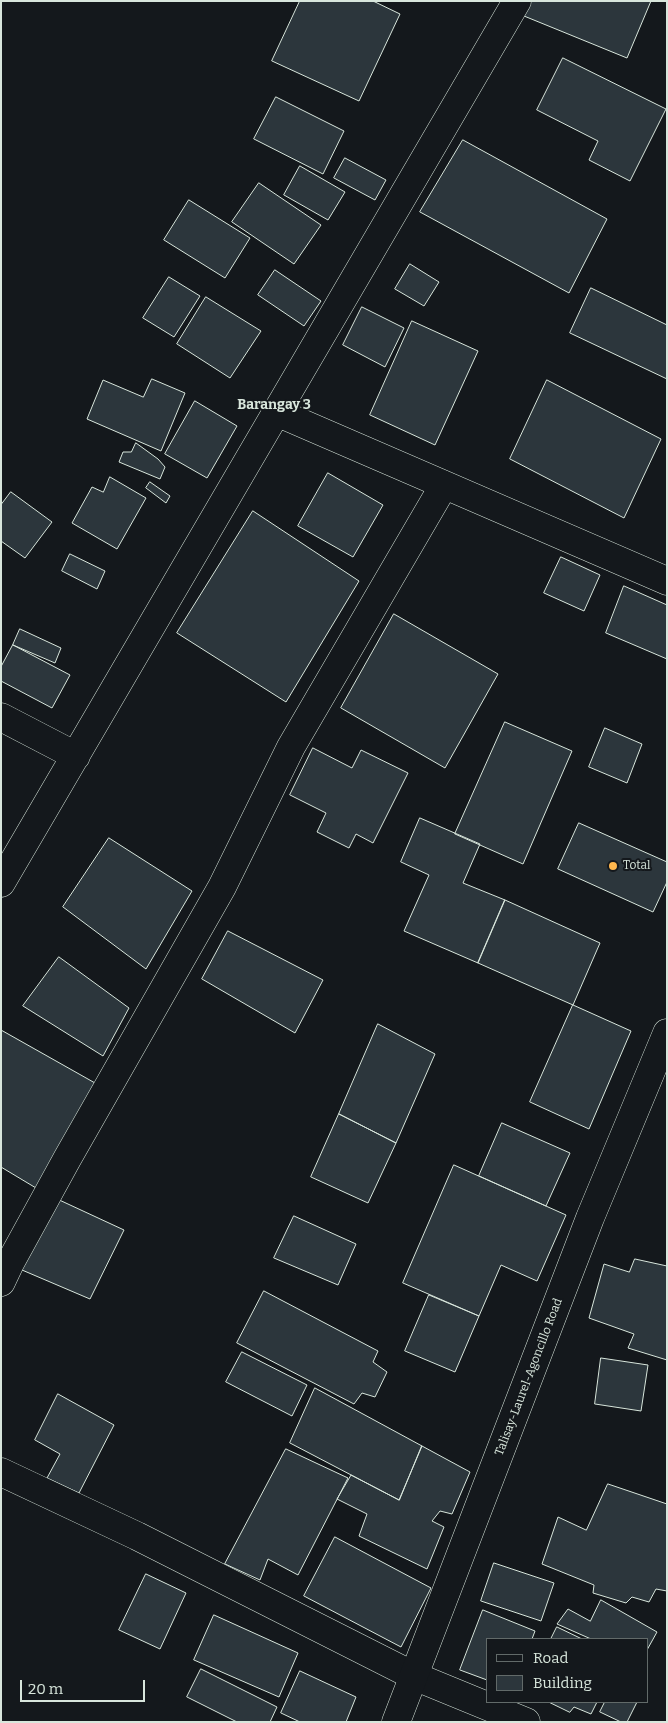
<!DOCTYPE html>
<style>
body{margin:0}
#map{position:relative;width:668px;height:1723px;overflow:hidden;background:#14181c;font-family:Bitter,serif}
canvas{display:block}
.frame{position:absolute;inset:0;border:2px solid #d8e6dc;pointer-events:none}
.legend{position:absolute;left:486px;top:1638px;width:162px;height:65px;box-sizing:border-box;background:#14181c;border:1px solid #626a69;margin:0;padding:6px 9px;list-style:none;font-size:15px;color:#d8e6dc}
.legend li{display:flex;align-items:center;gap:10px;height:25px}
.legend b{width:25px;border:1px solid #626a69}
.scale{position:absolute;left:20px;top:1680px;width:125px;height:22px;box-sizing:border-box;border:2px solid #d8e6dc;border-top:0;padding-left:6px;font-size:15px;line-height:18px;white-space:nowrap;color:#d8e6dc;-webkit-text-stroke:4px #14181c;paint-order:stroke}
</style>
<div id="map">
<canvas width="668" height="1723"></canvas>
<div class="frame"></div>
<ul class="legend">
<li><b style="height:6px;background:#14181c"></b>Road</li>
<li><b style="height:14px;background:#2c363c"></b>Building</li>
</ul>
<div class="scale">20 m</div>
</div>
<script>
const g = document.querySelector('canvas').getContext('2d');
g.lineJoin = 'round';
function fillPath(path, color) {
  g.fillStyle = color;
  g.fill(path, 'evenodd');
}
function stroke(path, color, width, dash) {
  g.strokeStyle = color;
  g.lineWidth = width;
  g.lineCap = dash ? 'butt' : 'round';
  g.setLineDash(dash || []);
  g.stroke(path);
}
function write(font, color, halo, rows, align = 'center') {
  g.font = font + ' Bitter,serif';
  g.lineWidth = 4;
  g.setLineDash([]);
  g.textBaseline = 'middle';
  g.strokeStyle = halo;
  g.fillStyle = color;
  for (const [text, x, y, turn = 0] of rows) {
    g.save();
    g.translate(x, y);
    g.rotate((+turn || 0) * Math.PI / 180);
    g.textAlign = isNaN(turn) ? turn : align;
    if (halo) g.strokeText(text, 0, 0);
    g.fillText(text, 0, 0);
    g.restore();
  }
}
const building = new Path2D(`
 M300 1H373L400 14 359 101 272 61Z
 M530 1H651L627 58 524 16Z
 M563 58 666 109 630 181 589 160 598 141 537 110Z
 M276 97 344 131 323 174 254 139Z
 M463 140 607 219 569 293 420 212Z
 M345 158 386 180 375 200 334 178Z
 M300 166 345 192 328 220 284 195Z
 M259 183 321 225 294 264 232 222Z
 M189 200 250 238 225 278 164 240Z
 M410 264 439 282 424 306 395 289Z
 M275 270 321 301 304 326 258 295Z
 M169 277 200 296 174 337 143 318Z
 M591 288 667 325V379L570 333Z
 M206 297 261 331 230 378 177 344Z
 M362 307 404 328 385 367 343 345Z
 M412 321 478 351 435 445 370 415Z
 M152 379 185 393 161 451 87 419 103 380 143 397Z
 M547 380 661 439 624 518 510 459Z
 M195 401 237 426 207 478 165 454Z
 M136 443 158 459 165 467 160 479 119 462 123 452H131Z
 M328 473 383 505 353 557 298 526Z
 M110 477 146 498 117 549 72 523 92 487 103 492Z
 M150 482 170 496 166 503 146 488Z
 M11 492 52 522 25 558 1 541V505Z
 M253 511 359 581 286 702 177 633Z
 M70 554 105 571 97 589 62 571Z
 M561 557 600 575 584 611 544 593Z
 M624 586 667 605V659L606 633Z
 M394 614 498 674 445 768 341 708Z
 M20 629 61 648 55 663 13 645Z
 M13 645 70 675 52 708 1 681V667Z
 M505 722 572 751 523 864 455 834Z
 M605 728 642 744 627 783 589 767Z
 M313 748 352 768 361 750 408 773 373 843 356 834 349 848 317 832 326 813 290 795Z
 M420 818 480 844 463 883 505 900 478 963 404 931 429 875 401 862Z
 M579 823 667 862V882L653 912 558 869Z
 M109 838 192 891 146 969 63 907Z
 M505 900 600 943 573 1005 478 963Z
 M228 931 323 980 295 1033 202 979Z
 M59 957 129 1008 103 1056 23 1006Z
 M573 1005 631 1031 589 1129 530 1102Z
 M378 1024 435 1054 396 1143 339 1114Z
 M1 1030 95 1083 36 1188 1 1167Z
 M339 1114 396 1143 368 1203 311 1177Z
 M502 1123 570 1153 546 1206 479 1176Z
 M454 1165 566 1215 537 1281 501 1265 479 1316 403 1283Z
 M55 1198 124 1230 90 1299 22 1270Z
 M294 1216 356 1244 338 1285 274 1258Z
 M635 1259 667 1266V1360L628 1348 634 1334 589 1318 604 1264 629 1272Z
 M264 1291 378 1351 373 1362 387 1372 375 1397 362 1393 354 1404 237 1343Z
 M429 1295 479 1316 455 1372 405 1351Z
 M242 1352 307 1385 292 1416 226 1382Z
 M601 1358 648 1365 641 1411 595 1404Z
 M315 1388 422 1446 399 1500 290 1443Z
 M58 1394 114 1425 79 1493 47 1478 60 1454 35 1440Z
 M422 1446 470 1472 452 1514 440 1511 432 1521 444 1527 427 1569 359 1536 367 1514 337 1499 351 1475 399 1500Z
 M286 1449 348 1478 298 1575 268 1559 260 1580 225 1564Z
 M608 1484 667 1504V1591L656 1589 649 1602 632 1597 626 1603 593 1593 594 1585 542 1564 558 1517 586 1530Z
 M335 1537 431 1588 401 1647 304 1596Z
 M494 1563 554 1583 541 1621 481 1601Z
 M146 1574 186 1593 160 1649 119 1630Z
 M601 1600 657 1632 647 1650V1639H591L557 1624 568 1609 590 1621Z
 M483 1610 535 1631 532 1639H487V1680L460 1670Z
 M214 1615 298 1653 279 1697 194 1660Z
 M557 1627 582 1639H551Z
 M201 1669 277 1707 270 1722H237L187 1697Z
 M300 1671 356 1697 346 1722H300L281 1713Z
 M549 1702H597L591 1714 574 1707 570 1712Z
 M605 1702H637L627 1722H621L600 1712Z`);
fillPath(building, '#2c363c');
stroke(building, '#d8e6dc', 1);
const minor = new Path2D(`
 M276 412 667 581
 M1 717 76 756
 M1 883 517 1
 M1 1282 10 1263 67 1159 222 887 291 747 444 485
 M1 1472 137 1536 414 1676 526 1722`);
const secondary = new Path2D(`
 M396 1722 590 1218 667 1033`);
stroke(minor, '#d8e6dc', 29);
stroke(secondary, '#d8e6dc', 29);
stroke(minor, '#14181c', 28);
stroke(secondary, '#14181c', 28);
for (const [x, y, r, color] of [
 [613,866,5,"#ffb74d"]
]) {
  const dot = new Path2D();
  dot.arc(x, y, r, 0, 2 * Math.PI);
  g.fillStyle = color;
  g.fill(dot);
  stroke(dot, '#14181c', 2);
}
write('12px', '#d8e6dc', '#14181c', [
 ["Total",623,866]
], 'left');
write('12px', '#d8e6dc', '#14181c', [
 ["Talisay-Laurel-Agoncillo Road",529,1377,-69]
]);
write('bold 14px', '#d8e6dc', '#14181c', [
 ["Barangay 3",274,405]
]);
</script>
